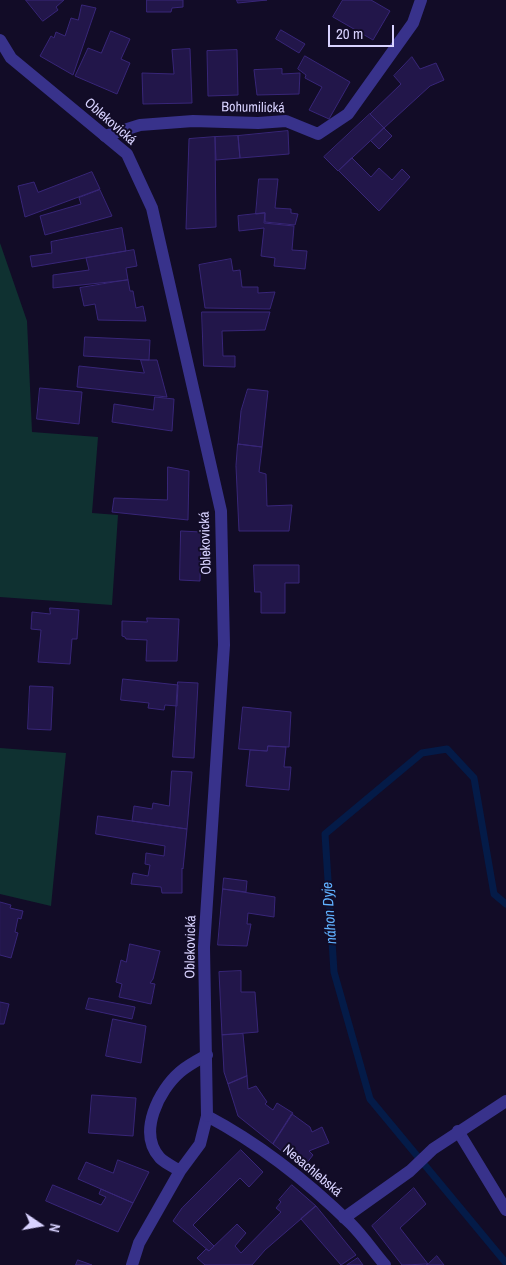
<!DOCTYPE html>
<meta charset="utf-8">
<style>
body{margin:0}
#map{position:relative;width:506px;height:1265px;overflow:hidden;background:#120c27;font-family:"Archivo Narrow",sans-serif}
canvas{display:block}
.north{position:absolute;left:15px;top:1200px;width:50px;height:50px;-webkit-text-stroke:4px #120c27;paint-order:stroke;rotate:102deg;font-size:14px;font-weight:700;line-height:20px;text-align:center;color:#d8d2ff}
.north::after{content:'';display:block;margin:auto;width:18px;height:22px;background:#d8d2ff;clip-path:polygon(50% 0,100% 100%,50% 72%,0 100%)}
.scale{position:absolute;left:328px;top:25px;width:66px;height:22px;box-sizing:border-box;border:2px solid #d8d2ff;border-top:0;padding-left:6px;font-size:15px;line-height:18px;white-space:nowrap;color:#d8d2ff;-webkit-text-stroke:4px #120c27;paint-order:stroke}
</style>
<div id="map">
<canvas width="506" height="1265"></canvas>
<div class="north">N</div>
<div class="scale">20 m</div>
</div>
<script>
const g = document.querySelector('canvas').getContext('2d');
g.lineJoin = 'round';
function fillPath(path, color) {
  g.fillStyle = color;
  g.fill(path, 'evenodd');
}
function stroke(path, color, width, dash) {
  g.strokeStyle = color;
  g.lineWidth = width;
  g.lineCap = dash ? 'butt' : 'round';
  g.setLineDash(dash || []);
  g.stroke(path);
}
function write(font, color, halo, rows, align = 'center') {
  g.font = font + ' "Archivo Narrow",sans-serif';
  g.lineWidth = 4;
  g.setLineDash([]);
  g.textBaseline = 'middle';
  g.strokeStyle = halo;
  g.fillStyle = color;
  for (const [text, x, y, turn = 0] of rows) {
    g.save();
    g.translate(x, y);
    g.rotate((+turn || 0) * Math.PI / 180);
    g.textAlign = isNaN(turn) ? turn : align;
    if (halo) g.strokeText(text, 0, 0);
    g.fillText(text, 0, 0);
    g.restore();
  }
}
fillPath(new Path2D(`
 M0 243 27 321 32 432 98 437 92 513 118 515 112 605 0 597Z
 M0 748 66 753 51 906 0 894Z`), '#0f3131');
stroke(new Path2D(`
 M506 904 494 894 474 778 447 749 422 753 325 834 334 972 370 1099 506 1263`), '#041b48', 7);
const building = new Path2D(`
 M26 0H64L56 7 58 10 43 21Z
 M147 0H183V7L172 8 171 12H147Z
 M237 0H267L238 3Z
 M343 0H371L390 11 373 40 333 17Z
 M82 5 96 8 73 75 40 56 51 36 54 38 56 32 65 36 71 18 78 20Z
 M281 30 305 44 299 53 276 39Z
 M111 31 130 39 121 59 130 63 117 94 75 76 88 48 101 53Z
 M190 49 192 103 143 104 142 73 174 74 172 50Z
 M237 50 238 95 208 96 207 51Z
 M305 56 350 82 329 119 309 110 322 87 305 78 306 75 298 69Z
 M412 57 420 69 436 63 444 80 430 86 384 128 370 114 401 84 394 76Z
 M282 69V74L300 73 299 94 257 95 254 70Z
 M370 114 384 128 338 171 324 157Z
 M384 128 392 136 379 149 371 141Z
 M288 131 289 154 240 158 238 136Z
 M238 136 240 158 216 160 215 137Z
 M215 137 216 227 186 229 189 139Z
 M352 158 371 177 379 168 392 180 402 169 410 177 379 211 339 171Z
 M92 172 100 189 25 217 18 186 34 182 38 192Z
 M259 179H278L275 208 291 209V213L298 214 295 225 265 222V213L256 214Z
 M100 190 112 216 45 235 40 216 81 204 79 198Z
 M265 213 264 223 294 226 292 250 307 251 305 269 274 266 275 258 261 256 264 228 239 231 238 216Z
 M122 228 126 251 32 267 30 256 52 253 51 242Z
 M134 250 137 266 126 268 128 280 53 288V275L89 270 86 258Z
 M231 259 233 271 240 270 242 287H258V293L275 292 270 309 205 308 199 265Z
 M128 280 130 291H133L136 308 143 306 146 321 98 320 95 304 84 306 80 288Z
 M202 312H270L265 330 222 331 223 356H235V367L204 366Z
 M85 337 150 340 149 360 84 356Z
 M141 360H157L167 397 77 387 79 366 144 373Z
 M40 388 82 392 79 424 37 419Z
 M248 389 268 391 262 447 238 444 241 411Z
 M155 397 174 399 172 431 112 422 114 404 153 410Z
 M238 444 262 447 259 472 266 474 267 506 292 505 289 531H239L236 466Z
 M168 467 189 471 188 520 112 512 114 498 167 500Z
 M181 531 201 532 200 581 180 580Z
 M254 565H299V583H285V613H261V592H255Z
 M50 608 79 610 77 639H72L70 664 38 662 41 630 31 629 32 612 50 614Z
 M147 618 179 619 177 661H146L147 640 126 639 125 637 122 636V621L147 622Z
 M123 679 178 685 177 706 165 705 164 710 148 708 149 703 121 700Z
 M178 682 198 683 194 758 173 757Z
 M30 686 53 687 51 730 28 729Z
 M243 707 291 712 289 747 268 746 267 751 239 749Z
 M268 746 286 747 284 767H291L289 790 246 786 250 750 267 751Z
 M172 771 192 772 187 829 132 821 134 806 152 809 153 803 169 806Z
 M98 816 187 829 183 869 182 868V893H162L161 887 131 884 133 873 148 876 150 865 145 864 146 853 164 856 165 846 96 834Z
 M224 878 247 881 246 892 223 889Z
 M223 889 275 897 274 917 248 913 247 924H251L247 946 218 945Z
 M0 902 11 905 10 908 23 911 21 919 18 918 15 932 18 933 11 958 0 955Z
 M130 944 160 951 153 979 150 983 155 984 151 1004 119 997 122 984 116 982 121 960 126 962Z
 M241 971V992H255L258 1032 222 1035 219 972Z
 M89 998 135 1007 132 1019 86 1009Z
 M0 1002 9 1004 4 1024H0Z
 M113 1019 146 1026 141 1063 106 1056Z
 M243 1034 247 1076 228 1084 224 1072 222 1035Z
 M247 1076 248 1089 256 1086 267 1102 265 1104 273 1110 277 1103 293 1113 273 1144 238 1116 228 1084Z
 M92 1095 136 1098 133 1136 89 1133Z
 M292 1114 310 1127 312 1132 322 1127 329 1143 309 1151 313 1155 303 1168 273 1144Z
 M241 1150 263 1172 249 1187 240 1178 193 1225 214 1246 209 1251 173 1221 182 1208Z
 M118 1160 149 1172 133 1203 78 1179 86 1162 113 1173Z
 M53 1185 101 1205 106 1197 99 1194 101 1189 133 1203 118 1232 46 1201Z
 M292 1185 316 1206 265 1250 252 1265H205L197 1258 206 1249 209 1251 237 1224 246 1233 235 1246 241 1253 281 1212 276 1208 281 1202 279 1200Z
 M414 1188 426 1204 400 1228 428 1264 402 1265 372 1226Z
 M316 1206 356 1255 341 1265 301 1219Z
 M437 1256 444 1265H426L428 1264Z
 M358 1258 363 1265H347Z
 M78 1260 92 1265H76Z`);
fillPath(building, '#22164a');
stroke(building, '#382678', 1);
stroke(new Path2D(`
 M458 1131 506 1210`), '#38328b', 12);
stroke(new Path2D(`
 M105 136 140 125 193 121 258 123 286 121 318 134 348 114 413 23 421 0
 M180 1171C174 1167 165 1163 160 1158 137 1133 159 1090 180 1072 188 1065 198 1060 207 1055
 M344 1218 410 1171 433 1149 506 1101
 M132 1265 139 1243 180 1171 200 1144 207 1116C260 1144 308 1182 351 1224 363 1236 373 1251 385 1265`), '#38328b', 12);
stroke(new Path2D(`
 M0 40 11 58 127 154 152 208 221 511 224 645 204 947 207 1116`), '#38328b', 12);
write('14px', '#d8d2ff', '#120c27', [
 ["Bohumilická",253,108,1],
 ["Oblekovická",110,122,41],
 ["Oblekovická",206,543,-92],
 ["Oblekovická",191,947,-89],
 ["Nesachlebská",312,1171,40]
]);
write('italic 15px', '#60b1ff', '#120c27', [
 ["náhon Dyje",330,913,-94]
]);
</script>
